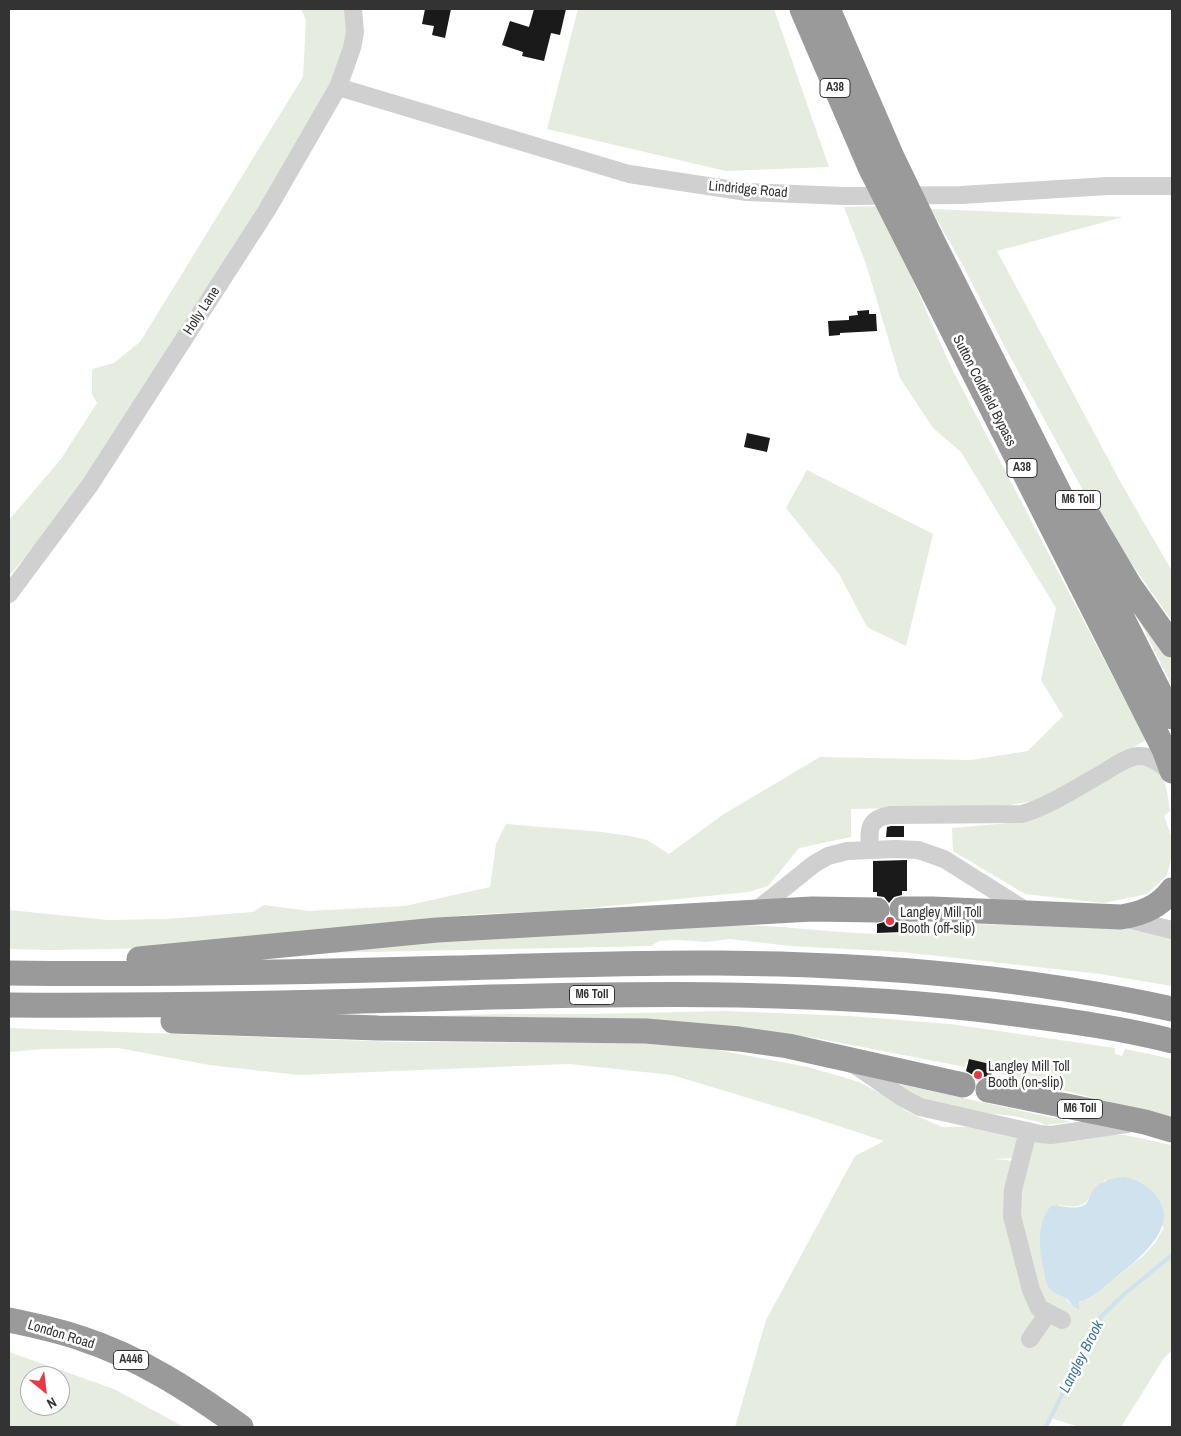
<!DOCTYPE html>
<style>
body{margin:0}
#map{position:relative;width:1181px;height:1436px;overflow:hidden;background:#fff;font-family:"Archivo Narrow",sans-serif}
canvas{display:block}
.frame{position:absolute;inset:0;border:10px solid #333;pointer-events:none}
.north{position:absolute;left:20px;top:1366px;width:50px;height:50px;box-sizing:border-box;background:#fff;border:1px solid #adadad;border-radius:50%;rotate:151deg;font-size:14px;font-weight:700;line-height:20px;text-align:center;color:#333}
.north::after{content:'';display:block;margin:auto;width:18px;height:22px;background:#e63946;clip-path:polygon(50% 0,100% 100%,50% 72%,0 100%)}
</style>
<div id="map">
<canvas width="1181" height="1436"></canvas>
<div class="frame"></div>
<div class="north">N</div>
</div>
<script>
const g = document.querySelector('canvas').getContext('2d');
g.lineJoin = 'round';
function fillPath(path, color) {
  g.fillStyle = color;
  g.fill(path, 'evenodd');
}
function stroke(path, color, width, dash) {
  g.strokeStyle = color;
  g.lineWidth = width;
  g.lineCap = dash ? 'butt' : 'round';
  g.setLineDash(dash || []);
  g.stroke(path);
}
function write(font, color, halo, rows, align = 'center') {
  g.font = font + ' "Archivo Narrow",sans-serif';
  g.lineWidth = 5;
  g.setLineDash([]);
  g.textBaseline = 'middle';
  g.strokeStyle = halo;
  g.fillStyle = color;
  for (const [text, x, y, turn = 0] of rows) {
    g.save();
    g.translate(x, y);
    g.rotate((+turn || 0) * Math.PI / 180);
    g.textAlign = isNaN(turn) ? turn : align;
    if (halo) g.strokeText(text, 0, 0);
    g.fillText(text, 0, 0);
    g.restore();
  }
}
fillPath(new Path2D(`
 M301 9H345L347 39 326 93 209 291 57 519 9 576V520L61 459 97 403 92 394V369L114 363 140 342 303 77 306 20Z
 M578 9H774L829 167 726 171 547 129Z
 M880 206 952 369 1146 740 1044 799 1004 806 851 809V837L799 848 768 886 748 892 559 911 479 914 435 918 161 948 52 950 9 949V910L108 920 167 919 253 912 264 905 309 911 405 906 490 887 496 844 506 824 602 832 630 836 647 840 669 854 724 814 820 757 971 760 1028 751 1063 716 1041 680 1056 608 961 452 933 428 900 378 866 264 844 207Z
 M931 209 1123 217 997 251 1121 483 1172 571V621L1093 509 1006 349 961 262Z
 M807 470 933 534 906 646 867 627 839 574 786 508Z
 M1121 583 1172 661V686Z
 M1140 765C1166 767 1167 789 1170 811L1164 816 1171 835 1172 845V855L1167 875 1147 894 1103 903 1025 894 953 851 952 828 1021 822 1126 766Z
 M942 923 1136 929 1172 937V986L1100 974 902 952 791 946 729 939 707 942 678 940 659 941 651 946 321 953 346 946 720 926C734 926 749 925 763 926 811 928 856 936 905 933L906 925Z
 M726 1011 850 1016 950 1024 1115 1048V1054L1122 1056 1125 1049 1172 1059V1118L996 1073 995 1067 966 1062 965 1067 816 1038 751 1031 329 1019 502 1014H589Z
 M9 1028 397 1042 655 1043 712 1049 808 1067 859 1082 887 1097 906 1111 942 1127H982L1019 1136 1016 1158 995 1159 1023 1162 1030 1140 1104 1135H1125L1172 1145V1350L1164 1358 1121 1427H1079L1051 1418 1046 1427H735L766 1320 855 1156 884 1141 808 1116 672 1075 569 1064 299 1075 209 1065 118 1048 43 1049 9 1052ZM1105 1180 1164 1227 1155 1243 1143 1256 1091 1297 1072 1306 1066 1299 1059 1205C1094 1211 1083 1197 1105 1180Z
 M895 1083 1072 1122 1046 1125 1039 1122 1014 1116 974 1112 924 1101Z
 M9 1352 114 1389 184 1427H9ZM30 1376H60V1406H30Z`), '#e6ecdf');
fillPath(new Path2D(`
 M1124 1177C1139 1180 1147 1185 1157 1197 1181 1228 1136 1261 1114 1279 1103 1287 1092 1299 1079 1302V1309C1070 1306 1073 1305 1067 1299 1062 1295 1055 1295 1050 1289 1046 1285 1045 1277 1044 1271 1039 1250 1036 1224 1051 1206 1060 1205 1073 1210 1082 1206 1088 1204 1088 1200 1091 1194 1097 1181 1111 1179 1124 1177Z`), '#cfe2ee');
stroke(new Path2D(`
 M1046 1427 1100 1318 1122 1296 1172 1255`), '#cfe2ee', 4);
fillPath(new Path2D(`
 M425 9H451L445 38 432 35 434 26 422 24Z
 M534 9H566L560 35 551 33 544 61 522 56 523 52 502 45 510 21 529 27Z
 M869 310V314H876L877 331 840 333V335L829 336 828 321 849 320V316L858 315 857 311Z
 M747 433 770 438 767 452 744 447Z
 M891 826H904V837H886L887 827Z
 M907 860V891H902V895L894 897 889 903 884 897 877 896V892H873V861Z
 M890 916 895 922 903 923V932L877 933V924L884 922Z
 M969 1059 994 1065 991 1076 983 1077 977 1081 973 1075 966 1071Z`), '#1a1a1a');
stroke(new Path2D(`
 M338 87 629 174 747 192 844 196 961 195 1108 186H1172
 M9 594 90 485 267 210 338 87 352 48 355 32 353 9
 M870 850C869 830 867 819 890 815L1022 814C1051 805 1076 788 1103 773 1113 767 1126 757 1138 756 1151 755 1162 765 1172 773
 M753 913 814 864 828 856 847 851 896 849 918 850 944 859 1030 913
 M1124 918 1172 930
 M855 1065 903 1098 920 1107 1040 1134 1051 1135 1127 1124
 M1028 1131 1013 1190 1012 1216 1031 1290 1039 1308 1062 1320
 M1030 1339 1048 1313`), '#d0d0d0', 18);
stroke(new Path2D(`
 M802 9 870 167 1164 749 1172 771
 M828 9 892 157 933 242 1172 717
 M1088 515 1130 586 1172 645
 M902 909H932L1121 917C1142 914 1159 907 1172 890
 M139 959 437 930 812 909 877 910
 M9 973C157 975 306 972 454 968 542 966 630 962 718 963 867 964 1027 977 1172 1009
 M9 1005C159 1006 310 1003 460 998 646 993 832 990 1016 1014 1069 1021 1121 1028 1172 1041
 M173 1021 378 1028 646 1031 739 1039 788 1046 963 1085
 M988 1090 1145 1122 1172 1130
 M9 1320C33 1325 57 1330 80 1338 139 1357 191 1391 241 1427`), '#9a9a9a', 25);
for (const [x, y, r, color] of [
 [890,921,5,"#e63946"],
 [978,1075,5,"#e63946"]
]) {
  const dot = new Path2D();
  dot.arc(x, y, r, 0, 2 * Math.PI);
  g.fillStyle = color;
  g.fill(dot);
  stroke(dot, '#fff', 2);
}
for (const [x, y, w] of [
 [835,88,30],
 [1022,468,30],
 [1078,500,45],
 [592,995,45],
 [1080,1109,45],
 [131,1360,35]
]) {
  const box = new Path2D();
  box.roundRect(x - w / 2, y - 9.5, w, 19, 4);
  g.fillStyle = '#fff';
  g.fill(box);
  stroke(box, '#333', 1);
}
write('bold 12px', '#333', null, [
 ["A38",835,88],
 ["A38",1022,468],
 ["M6 Toll",1078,500],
 ["M6 Toll",592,995],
 ["M6 Toll",1080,1109],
 ["A446",131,1360]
]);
write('14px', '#333', '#fff', [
 ["Lindridge Road",748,190,5],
 ["Holly Lane",202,311,-57],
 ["Sutton Coldfield Bypass",984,391,63],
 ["London Road",61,1335,17]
]);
write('14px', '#333', '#fff', [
 ["Langley Mill Toll",900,913],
 ["Booth (off-slip)",900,929],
 ["Langley Mill Toll",988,1067],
 ["Booth (on-slip)",988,1083]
], 'left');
write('italic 15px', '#3f7597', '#fff', [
 ["Langley Brook",1082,1357,-63]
]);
</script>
